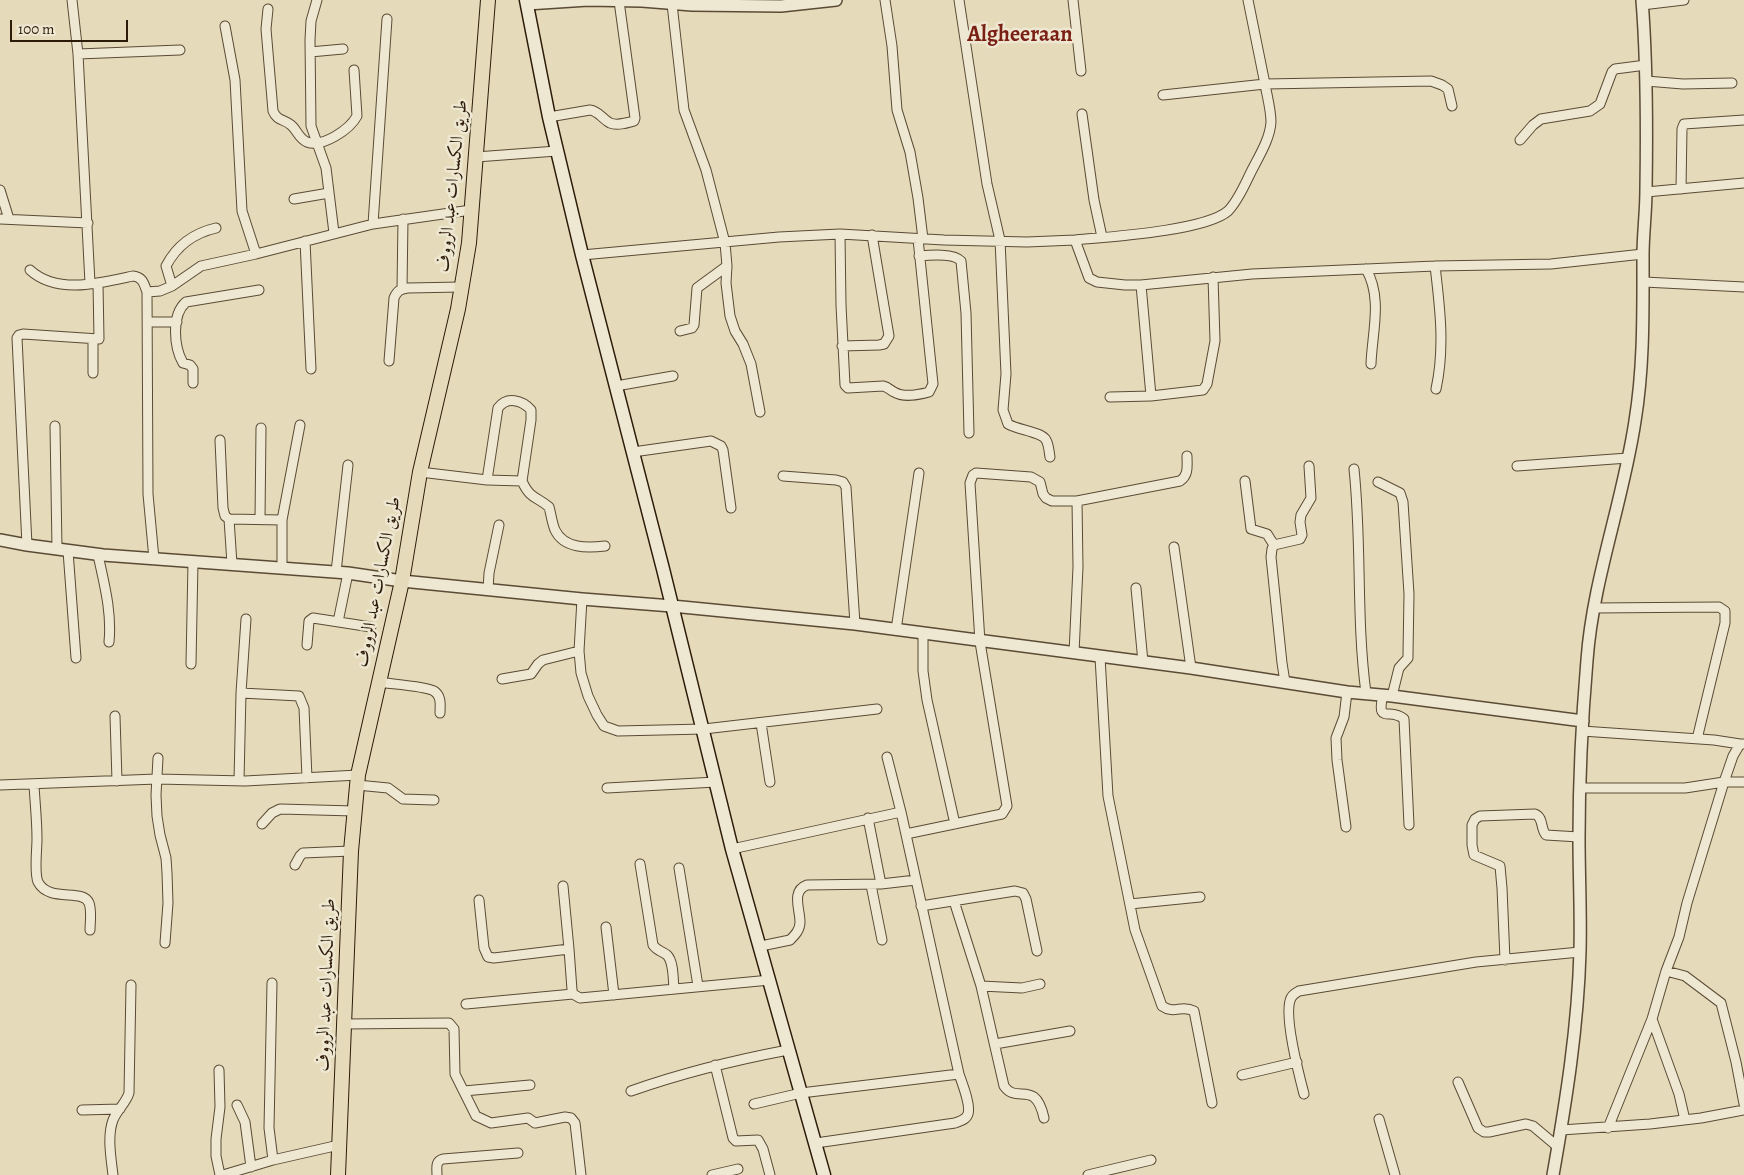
<!DOCTYPE html>
<meta charset="utf-8">
<style>
body{margin:0}
#map{position:relative;width:1744px;height:1175px;overflow:hidden;background:#e5dab9;font-family:Alegreya,serif}
canvas{display:block}
.scale{position:absolute;left:10px;top:20px;width:118px;height:22px;box-sizing:border-box;border:2px solid #2d1b09;border-top:0;padding-left:6px;font-size:15px;line-height:18px;white-space:nowrap;color:#2d1b09;-webkit-text-stroke:4px #eee7d2;paint-order:stroke}
</style>
<div id="map">
<canvas width="1744" height="1175"></canvas>
<div class="scale">100 m</div>
</div>
<script>
const g = document.querySelector('canvas').getContext('2d');
g.lineJoin = 'round';
function stroke(path, color, width, dash) {
  g.strokeStyle = color;
  g.lineWidth = width;
  g.lineCap = dash ? 'butt' : 'round';
  g.setLineDash(dash || []);
  g.stroke(path);
}
function write(font, color, halo, rows, align = 'center') {
  g.font = font + ' Alegreya,Amiri,serif';
  g.lineWidth = 5;
  g.setLineDash([]);
  g.textBaseline = 'middle';
  g.strokeStyle = halo;
  g.fillStyle = color;
  for (const [text, x, y, turn = 0] of rows) {
    g.save();
    g.translate(x, y);
    g.rotate((+turn || 0) * Math.PI / 180);
    g.textAlign = isNaN(turn) ? turn : align;
    if (halo) g.strokeText(text, 0, 0);
    g.fillText(text, 0, 0);
    g.restore();
  }
}
const minor = new Path2D(`
 M72 0 78 54 90 283
 M317 0 311 21 310 40 311 126 326 168 334 233
 M885 0 892 46 897 110 910 152 918 198 923 239
 M959 0 987 184 1000 240 1006 374 1003 410 1008 424C1018 430 1042 432 1046 440 1049 445 1049 452 1050 457
 M1073 0 1081 71
 M1248 0 1265 84 1431 81 1442 85 1448 89 1452 106
 M672 4 684 110 706 170 725 243 727 266 726 283 730 316 735 331 743 344 751 364 760 412
 M1642 5 1684 0
 M268 9 266 29 273 111C277 121 284 119 291 125 297 130 299 139 307 142 323 148 350 129 357 116L354 70
 M225 26 235 80 242 211 256 254
 M310 52 343 49
 M78 54 180 50
 M1646 81 1683 84 1732 83
 M1082 114 1094 200 1102 237
 M549 117 590 110C599 111 602 119 610 123 617 126 627 123 634 121L635 118 619 1
 M1520 140 1533 125 1541 119 1590 111 1600 104 1612 72 1615 69 1646 65
 M476 157 557 151
 M1681 189 1682 129 1684 124 1744 120
 M0 190 9 219
 M1646 192 1744 183
 M294 199 329 193
 M0 219 88 223
 M373 224 387 19
 M840 234 841 305 845 385 848 388 883 386C888 387 890 390 894 392 904 398 918 395 929 392L933 384 918 239
 M1075 240C1107 237 1205 231 1228 211 1238 201 1245 184 1251 172 1259 156 1270 139 1271 122 1271 110 1267 96 1265 84L1163 95
 M305 241 311 369
 M582 255 779 237 840 234 944 240 1027 242 1075 240 1089 278 1097 282 1125 285H1141L1252 274 1435 266 1551 264 1643 254
 M919 256C930 255 954 253 961 261L966 313 969 433
 M1435 266C1440 308 1445 348 1436 389
 M1366 269C1383 298 1372 333 1371 364
 M30 270C57 295 101 283 133 276 143 277 144 284 147 292L148 494 154 559
 M1644 282 1744 287
 M1141 285 1151 396
 M172 286 166 266C177 245 194 233 216 228
 M402 289 403 219
 M147 292 160 291 172 286 201 266 256 254 373 224 471 210
 M147 322H177
 M680 331 692 328 694 325 697 288 727 266
 M842 346 879 345 884 344 889 336 872 235
 M389 361 394 298C397 291 400 289 408 288L461 287
 M93 373V339
 M193 383V369L190 365 183 363C174 347 171 315 186 302L259 290
 M616 386 673 376
 M1110 397 1151 396 1203 390 1207 384 1215 341 1213 277
 M55 426 57 549
 M220 440 223 508 225 516 229 519 282 520
 M633 452 711 441 721 446 723 450 731 508
 M1517 466 1628 458
 M1354 469C1362 544 1356 619 1366 693
 M420 472 487 480 522 481C530 499 536 496 549 507 551 514 552 523 555 530 564 549 588 548 605 546
 M783 476 836 480 843 482 846 487 855 624
 M487 480 498 408C507 396 522 400 531 410V420L522 481
 M1245 481 1251 529 1267 534 1274 545
 M1378 482 1400 493 1403 502 1409 594 1408 654V658L1399 668 1392 696
 M229 519 232 564
 M260 519 261 428
 M27 545 17 338 19 335 23 334 99 339 98 283
 M1174 547 1191 668
 M68 551 76 658
 M98 555C104 583 112 612 109 642
 M282 568V520L300 425
 M336 572 348 465
 M1136 588 1143 662
 M488 590 489 573 499 525
 M582 599 579 651 581 673 588 696 597 715 604 726 618 731 704 729 877 709
 M1594 608 1719 607 1725 611V623L1697 739
 M338 622 348 573
 M896 630 919 473
 M923 633V671L927 700 955 824
 M307 645 309 621 313 618 371 627
 M1074 653 1078 567 1077 501
 M1100 657 1108 796 1135 930 1162 1006C1175 1015 1181 1004 1194 1011L1212 1103
 M191 664 193 562
 M502 679 531 674 538 664 543 660 579 651
 M378 682C390 684 425 686 434 691 442 696 440 706 440 713
 M1285 682 1282 663 1271 557 1272 549 1274 545 1300 539 1302 535 1300 522 1301 515 1311 498 1309 466
 M241 693 299 696 304 708 307 778
 M1383 695C1376 725 1390 707 1404 719L1409 825
 M115 716 117 781
 M761 723 770 782
 M1582 731 1714 740 1740 744
 M158 758 156 795 157 816 160 835 166 858 167 873 168 903 165 943
 M239 781 241 693 246 619
 M0 785 157 779 245 781 358 775
 M34 785C35 803 37 821 37 839 37 850 34 873 38 882 49 903 83 888 89 903 92 911 90 923 90 930
 M357 785 388 788 403 799 434 800
 M607 788 716 782
 M1580 788H1685L1724 782H1744
 M868 818 881 884
 M262 824 272 813 280 809 354 811
 M1346 827 1337 760 1336 738 1344 717 1347 692
 M906 834 1002 814 1007 806 980 642 970 483 973 475 976 473 1031 477 1040 482 1043 494 1046 498 1052 501H1077L1180 481C1189 475 1187 466 1187 456
 M732 849 901 812 887 757
 M640 864 653 945C657 951 662 951 667 955 674 962 673 980 674 989
 M295 865 300 856 303 853 351 851
 M679 868 698 986
 M871 885 882 940
 M563 886 569 949
 M479 900 484 948 488 957 494 958 569 949 572 990 573 994 580 998 770 980
 M954 901 981 986 1004 1086C1017 1105 1035 1078 1044 1118
 M1130 904 1200 897
 M921 906 1015 891 1023 893 1026 899 1037 951
 M606 927 614 995
 M761 946 790 940C795 935 800 930 800 922 800 909 791 891 807 885L881 884 916 880
 M1505 960 1502 888 1500 866 1474 855 1472 845V825L1475 819 1480 816 1535 814C1544 818 1540 828 1546 835L1579 837
 M1666 971 1679 937 1687 903 1724 782 1733 756 1740 744H1744
 M272 983 269 1128 273 1160
 M981 986 1022 988 1040 984
 M466 1004 573 994
 M1652 1019 1679 1094 1685 1120
 M344 1024 449 1023 454 1029 455 1074 476 1116 491 1123 528 1118 535 1123 565 1117 571 1118 575 1123 581 1175
 M995 1044 1070 1031
 M715 1065 733 1138 736 1141 758 1140 763 1149 770 1175
 M219 1070 220 1107 216 1139V1156L220 1175
 M1242 1075 1297 1062
 M1458 1082 1478 1128 1484 1132H1489L1526 1124 1533 1126 1558 1147
 M464 1091 530 1085
 M631 1091C682 1073 735 1060 788 1050
 M1304 1094C1299 1075 1283 1014 1291 998 1293 994 1296 993 1299 991L1476 962 1580 952
 M754 1104 801 1093 959 1074
 M237 1105 245 1122 251 1167
 M82 1110 120 1109
 M1379 1119 1395 1175
 M1608 1128 1652 1019 1666 971 1685 976 1721 1003 1736 1062 1744 1104
 M1561 1130 1650 1124 1701 1118 1744 1110
 M816 1143 955 1123C960 1121 966 1120 968 1114 971 1105 962 1083 959 1074L901 812
 M113 1175C111 1158 107 1136 113 1120 117 1110 126 1103 129 1093L131 985
 M223 1175 273 1160 339 1145
 M437 1175C437 1168 435 1161 443 1159L518 1153
 M712 1175 738 1169
 M1088 1175 1151 1160`);
const tertiary = new Path2D(`
 M527 4 588 0 642 1 692 5 781 6 836 0
 M0 540 27 545 103 555 348 573 402 581 582 599 672 606 855 624 1191 668 1347 692 1392 696 1583 721
 M1553 1175C1566 1101 1578 1027 1580 951 1581 913 1579 876 1579 838 1579 779 1582 719 1587 660 1593 579 1623 502 1635 421 1644 366 1643 311 1643 255 1643 234 1646 212 1646 190 1647 127 1647 63 1642 0`);
const secondary = new Path2D(`
 M526 0 549 117 582 255 663 569 732 849 824 1175`);
const primary = new Path2D(`
 M338 1175 351 851 358 775 402 581 420 472 458 309 469 243 488 0`);
stroke(minor, '#5b4b35', 11);
stroke(tertiary, '#5b4b35', 14);
stroke(secondary, '#2d1b09', 15);
stroke(primary, '#2d1b09', 16);
stroke(minor, '#eee7d2', 9);
stroke(tertiary, '#eee7d2', 11);
stroke(secondary, '#eee7d2', 12);
stroke(primary, '#e5dab9', 14);
write('18px', '#2d1b09', '#eee7d2', [
 ["طريق الكسارات عبد الرووف",453,186,-84],
 ["طريق الكسارات عبد الرووف",379,582,-79],
 ["طريق الكسارات عبد الرووف",327,985,-88]
]);
write('bold 22px', '#7a1f14', '#eee7d2', [
 ["Algheeraan",1020,36]
]);
</script>
